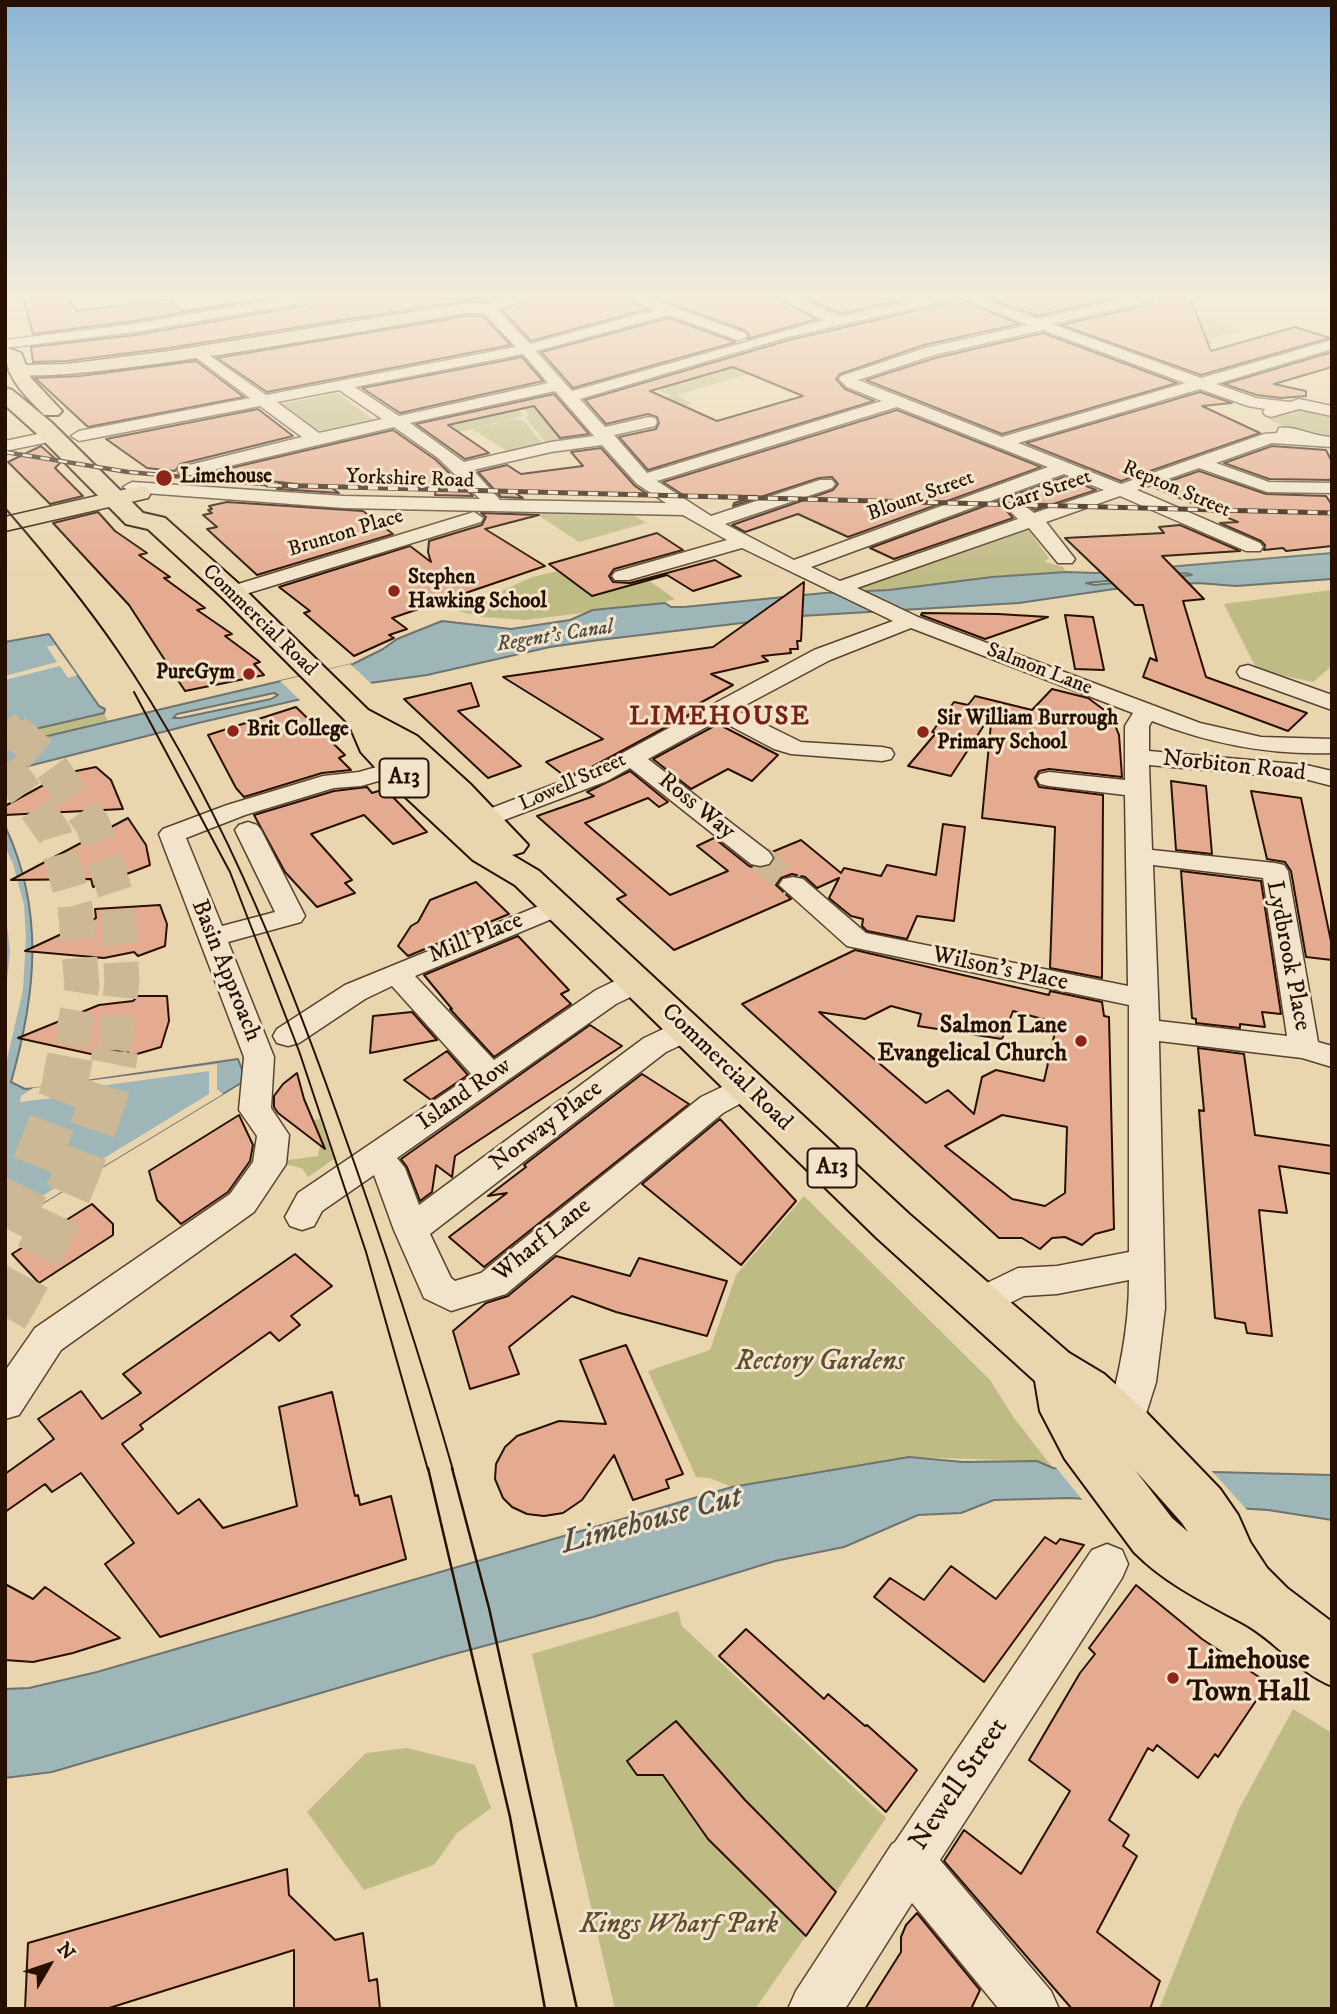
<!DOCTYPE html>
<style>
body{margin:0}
#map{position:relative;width:1337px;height:2014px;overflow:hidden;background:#e9d6ae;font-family:"IM FELL DW Pica",serif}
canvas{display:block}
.frame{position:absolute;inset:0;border:7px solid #281000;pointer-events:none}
.north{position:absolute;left:14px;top:1930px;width:70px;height:70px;-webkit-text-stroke:5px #f1e4ca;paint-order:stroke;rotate:51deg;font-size:19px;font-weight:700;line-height:28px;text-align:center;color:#281000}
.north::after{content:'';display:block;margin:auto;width:24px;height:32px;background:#281000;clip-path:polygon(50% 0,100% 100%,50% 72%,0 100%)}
</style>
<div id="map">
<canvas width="1337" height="2014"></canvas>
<div class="frame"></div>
<div class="north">N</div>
</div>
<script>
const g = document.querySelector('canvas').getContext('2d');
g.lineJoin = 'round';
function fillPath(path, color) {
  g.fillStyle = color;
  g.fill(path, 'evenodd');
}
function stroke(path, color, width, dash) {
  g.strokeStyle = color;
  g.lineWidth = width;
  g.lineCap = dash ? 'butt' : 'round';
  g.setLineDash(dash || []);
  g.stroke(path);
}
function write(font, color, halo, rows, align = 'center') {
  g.font = font + ' "IM FELL DW Pica",serif';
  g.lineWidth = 6;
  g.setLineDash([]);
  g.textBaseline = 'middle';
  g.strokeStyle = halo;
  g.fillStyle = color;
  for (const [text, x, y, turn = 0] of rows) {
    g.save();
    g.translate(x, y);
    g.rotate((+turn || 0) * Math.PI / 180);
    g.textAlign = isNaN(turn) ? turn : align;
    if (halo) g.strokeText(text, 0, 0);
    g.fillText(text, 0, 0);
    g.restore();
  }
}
fillPath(new Path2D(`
 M1194 316 1242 331 1215 337 1210 341 1214 343 1193 348Z
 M788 354 796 357V360L676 395 692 403 683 406 675 402 626 415 624 414 629 412 615 404 626 401 622 398 610 399 604 392 613 389 645 403 671 396 657 389 758 359 767 363 776 360 768 356C775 355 781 356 788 354Z
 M337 393 373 419 319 431 282 404Z
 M533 395 535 398 529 400 541 405 535 407 536 409H543L538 411 540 413H547L541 416 551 417 545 420H554L548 424 560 438 568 439 547 444 525 417 529 416 521 405 513 406 506 401Z
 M1299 408 1332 415V437L1316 438 1271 421V418L1294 413 1292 410Z
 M518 409 524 416 456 433 445 423 449 425 455 424V420L465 421 466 418 470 420Z
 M516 419 524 421 543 444 508 452 473 429Z
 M546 512H629L646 523 579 542 538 515Z
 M1024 530 1029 531 1049 558 1045 562 1063 567 1066 572 866 592 857 587Z
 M558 571 592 596 648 580 675 599 657 604 525 620 483 617 458 611 532 577Z
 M1332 590V666L1313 682 1257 670 1224 604Z
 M104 713 108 721 5 746V736Z
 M320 1119 334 1159 308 1177 302 1168 288 1165V1160L318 1156 320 1145 300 1130 313 1120Z
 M804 1196 990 1380 1014 1418 1053 1468 1037 1461 909 1457 732 1487 709 1478 696 1477 648 1371 710 1350 736 1275Z
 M678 1611 682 1626 886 1818 836 1892 745 1800 676 1722 637 1775H663L708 1839 806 1936 755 2009H615L532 1654Z
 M1293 1709 1332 1733V2009H1159L1239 1809Z
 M407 1748 475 1765 491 1808 457 1833 434 1865 364 1890 307 1812 366 1753Z`), '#bfbb85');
const water = new Path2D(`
 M1332 553V579L1236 586 1198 583 1114 589 1019 603 801 616 599 640 550 647 427 675 370 683 198 723 5 772V746L353 664 383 649 397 639 442 621 511 629 570 620 593 610 665 603 671 607H684L824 593 889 590 992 577 1066 572 1096 573ZM1186 573 1192 575 1094 585 1086 583ZM274 693 278 695 271 699 181 718H173L177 714Z
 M49 634 99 706 105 709 104 713 5 736V642Z
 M5 826C45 911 36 994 11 1082L25 1089 37 1088 238 1059 246 1080 5 1226Z
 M909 1457 963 1462 1037 1461 1053 1468 1332 1475V1520L1268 1510 1070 1498 994 1500 961 1513 918 1515 844 1547 775 1561 593 1617 443 1657 52 1772 5 1778V1689L29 1688 97 1672 732 1487Z`);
fillPath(water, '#9eb6b7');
stroke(water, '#6f746e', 2);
fillPath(new Path2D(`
 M55 645 77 675 68 678 60 666 5 680V676L57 662 47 647Z
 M350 664 374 686 303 703 280 681Z
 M5 846 13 864 24 905 26 938 23 990 5 1068V997L10 952 5 905Z
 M217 1064V1089L223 1094 28 1212 24 1207 209 1094V1071L78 1089 77 1095 20 1102 21 1096 33 1088Z
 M1054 1465 1209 1468 1249 1512 1084 1502Z`), '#e9d6ae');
const building = new Path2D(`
 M23 298H67L77 311 169 299 182 311 267 298 135 321 33 334Z
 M316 298H498L489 301 467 300 169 348 66 361 33 362 31 347 135 335 307 305Z
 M530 298H625L647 309 531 341 502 310Z
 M655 298H777L817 319 747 339 750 337 746 331Z
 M805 298H909L840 314Z
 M948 298H959L1019 324 924 345 840 374 836 379 845 389 874 401 648 470 619 437 656 429 659 423 657 417 648 414 606 424 585 400 789 340 945 304ZM733 367 803 396 717 421 650 391Z
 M989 298H1114L1037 316Z
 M1154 298H1190L1211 351 1295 327 1330 338 1201 375 1061 325 1150 304Z
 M467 316H483L511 345 267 392 217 358Z
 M669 318 736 342 573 388 541 352Z
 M1043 333 1177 383 1002 434 866 380 935 358Z
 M1332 352V367L1274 384 1306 391V396L1281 398 1257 395 1224 384Z
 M522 357 543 381 400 413 362 388Z
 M196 361 244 397 88 427 35 378 80 376Z
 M1200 392 1232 403 1202 406 1260 433 1121 481 1026 443Z
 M554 394 589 434 560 438 534 406 448 425 489 453 465 459 416 424Z
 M258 409 293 436 180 464 175 471 147 468 106 439Z
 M897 410 1041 467 848 537 798 514 745 532 732 525 833 490 838 484 832 477 819 478 733 506 734 503 757 496 683 495 663 482Z
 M393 430 436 460 473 496 435 495 436 489 409 488 405 473 360 486H329L339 493 277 489 297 484 205 474Z
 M41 446 60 463 55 468 83 496 50 504 8 462Z
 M1272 446 1326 450 1332 462V480L1269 479 1224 463Z
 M601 448 635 486 647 494 512 491 523 498 501 497 478 472 507 465 521 474 583 466 571 452Z
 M1199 471 1266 494 1326 496 1332 505V546L1286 551 1283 548 1264 550 1265 545 1261 541 1220 523 1238 522 1153 487Z
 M1064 477 1096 490 1035 510 1025 503H1011L1006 510 1013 518 894 559 870 548Z
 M227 502 363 511 393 534 257 575 207 529 217 527 203 515 212 513 208 510 212 509 209 506Z
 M98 512 115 531 147 553 139 555 170 577 164 578 205 608 197 610 232 634 225 636 260 662 254 664 264 675 185 691 129 605 53 523Z
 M481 513 539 515 485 529 545 566 392 618 407 629 389 635 394 638 354 656 304 613 310 611 279 587 410 546 431 562 428 552 429 541 482 525 486 517Z
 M1180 525 1240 551 1162 556 1204 599 1183 601 1206 677 1307 713 1288 731 1143 677 1150 658 1157 661 1143 605H1135L1065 538 1164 533 1159 527Z
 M657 533 683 550 614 569 609 576 613 582 630 583 715 560 741 576 693 591 667 575 592 596 549 564Z
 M804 582 801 641H797L798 649H790L791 653 762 656 768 661 711 674 733 685 689 709 694 712 588 769 566 777 546 762 603 739 503 677 713 647Z
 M922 613 998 614 1048 617 985 639 921 615Z
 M1065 615 1093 617 1104 670 1075 669Z
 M471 683 479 706 458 711 521 766 488 778 404 699Z
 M1052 689 1088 698 1111 715 1119 735 1122 777 1049 769 1039 771 1035 778 1039 787 1103 795 1102 978 1050 968 1055 827 982 818 992 713 951 776 908 766 936 733 932 732 954 702 968 705 975 696 1032 710Z
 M296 707 345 755 339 758 351 770 322 773 244 797 236 788 208 735Z
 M718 724 778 755 752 781 728 769 691 789 653 759Z
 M96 767 111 780 123 809 5 815V806L49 782 71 776V772Z
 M630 771 668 802 659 807 648 798 585 823 670 895 728 871 697 846 714 838 749 866 759 869 771 865 775 859 772 852 801 840 841 873 844 868 881 876 887 865 936 875 943 824 965 827 954 921 917 916 907 939 867 931 862 926 863 919 851 916 829 898 839 878 817 888 805 877 792 874 781 878 776 885 791 899 674 950 617 899 626 895 537 816 594 796 587 792Z
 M1171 781 1206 786 1212 854 1176 850Z
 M367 787 372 793 385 789 427 832 393 844 364 815 311 834 352 880 345 883 355 893 317 907 285 872 254 815 334 791Z
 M1251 791 1301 798 1332 946V960L1306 957 1291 871 1285 862 1267 859Z
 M128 818 146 845 150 865 93 887 91 879 11 880Z
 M1181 871 1261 881 1281 1014 1262 1012 1265 1027 1240 1024V1028L1196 1023V1019L1192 1018Z
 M476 882 509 914 408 956 398 946 411 926 418 922 430 900Z
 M160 905 167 924 165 946 138 956 134 952 104 958 25 951 96 918 95 909Z
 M518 936 569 990 561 994 571 1004 494 1057 450 1009H452L424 975Z
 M855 950 1049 995 1050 991 1102 1002 1104 1016 1109 1017 1114 1229 1095 1234 1082 1245 1065 1237 1052 1238 1040 1249 1022 1238H999L742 1004ZM891 1006 921 1014 918 1026 1002 1039 1013 1011 1057 1023 1044 1081 996 1070 982 1077 974 1114 948 1090 926 1103 819 1012 865 1019ZM1002 1115 1067 1127 1065 1193 1045 1206 1012 1199 945 1146Z
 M138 996H167L169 1021 161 1047 130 1056 127 1050 91 1054 18 1038 99 1005 133 1001Z
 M412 1012 437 1040 370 1053 373 1016Z
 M590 1025 622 1046 455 1156 452 1177 436 1165 432 1192 420 1201 407 1167 401 1159Z
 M1198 1048 1244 1054 1255 1135 1332 1146V1174L1279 1166 1287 1213 1259 1210 1272 1336 1247 1333 1245 1323 1215 1318 1199 1110 1204 1111Z
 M447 1051 468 1075 431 1100 404 1080Z
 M297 1073 304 1099 325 1149 278 1113 274 1107V1096L283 1084Z
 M642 1074 689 1104 484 1267 449 1237 507 1193 488 1196 526 1167 524 1165Z
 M239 1115 253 1145 250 1161 228 1192 181 1224 157 1200 149 1171Z
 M720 1119 796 1201 741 1265 642 1184Z
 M92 1204 113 1224V1235L39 1283 12 1254Z
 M295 1254 332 1286 291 1316 300 1325 279 1341 270 1332 140 1425 143 1429 122 1444 178 1514 199 1499 223 1528 297 1506 279 1407 332 1392 355 1496 358 1495 360 1505 391 1496 406 1559 160 1637 105 1564 134 1543 81 1473 52 1492 45 1484 5 1512V1474L54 1439 38 1419 81 1391 102 1419 141 1393 123 1374Z
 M556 1256 630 1276 639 1258 727 1281 707 1336 616 1312 572 1296 509 1347 519 1374 470 1389 453 1331 486 1303 508 1296Z
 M626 1345 683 1474 666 1480 669 1488 633 1500 614 1455 582 1500 563 1513 544 1516 527 1514 512 1507 503 1498 495 1479 496 1464 505 1447 517 1436 559 1421 606 1424 580 1360Z
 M1045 1537 1056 1544 1060 1539 1084 1545 984 1682 874 1597 890 1578 924 1600 951 1566 996 1599Z
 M5 1584 33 1599 45 1587 120 1638 73 1653 33 1662 5 1660Z
 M1136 1585 1202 1639 1268 1683 1218 1757 1215 1754 1198 1778 1157 1745 1153 1751 1148 1748 1109 1820 1129 1835 1123 1846 1137 1856 1097 1932 1160 1981 1150 2009H1072L944 1861 964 1830 1021 1874 1070 1791 1029 1760 1080 1673 1095 1654 1089 1648Z
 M746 1629 824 1699 828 1694 865 1726 867 1725 917 1770 886 1812 719 1656Z
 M676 1721 745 1800 836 1892 806 1936 708 1839 663 1775H637L627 1761Z
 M287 1869 289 1895 335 1940 363 1933 369 1981 377 1979 380 2009H294V1950L106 2009H25L28 1943Z
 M917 1913 980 1990 971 2009H865L901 1952V1937L906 1925Z`);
fillPath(building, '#e5ab90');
stroke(building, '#281000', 2);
stroke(new Path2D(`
 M760 858 793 885`), '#ccb894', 27, [27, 13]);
stroke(new Path2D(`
 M5 723 16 733`), '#ccb894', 27, [27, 13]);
stroke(new Path2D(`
 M14 731 42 755 93 825 117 898 122 981 114 1053
 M5 765 54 833 75 906 82 985 70 1053`), '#ccb894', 35, [35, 18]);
stroke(new Path2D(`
 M5 1228 28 1183 63 1094 71 1051
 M5 1317C40 1258 71 1193 93 1128 102 1102 112 1078 115 1051`), '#ccb894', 46, [46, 23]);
const minor = new Path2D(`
 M283 298H314L307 302 135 332 5 348V340L135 324Z
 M505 298H528L497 309 530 344 655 310 627 298H647L745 333 747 336 740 340 735 339 669 315 536 351 572 391 824 320 779 298H798L840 317 921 298H946L944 301 788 337 580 399 605 427 649 417 655 418 657 422 655 426 614 435 647 473 882 401 847 387 839 379 841 376 925 348 1028 325 961 298H981L1037 319 1126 298H1151L1149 301 1052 324 1201 378 1332 340V349L1216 384 1256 398 1290 402 1299 399 1332 406V416L1299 409 1271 417 1265 415 1263 412 1265 409 1248 406 1200 389 1018 443 1121 484 1264 434 1277 433 1279 428C1293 425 1315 437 1332 437V447L1272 443 1216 463 1269 482 1332 483V493L1267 492 1199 468 1137 490 1260 543 1263 547 1260 551H1246L1120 496 1046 522 1075 559 1072 563H1058L1029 528 857 588 918 617 1200 723 1261 737 1332 739V753C1268 755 1211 744 1152 721L1149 726V751L1306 765 1332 771V786L1305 779 1149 765 1152 850 1275 863 1284 865 1288 871 1318 1042 1332 1046V1067L1302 1058 1159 1041 1165 1308 1156 1382 1139 1436 1125 1441 1111 1436 1105 1424C1119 1377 1129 1329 1129 1280L1057 1294 1024 1296 979 1318 966 1313 961 1303 966 1293 1018 1268 1057 1266 1129 1252V1005L847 946 779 885 783 879 793 877 803 879 866 933 1128 986 1125 795 1049 786 1040 784 1037 779 1040 774 1049 772 1125 780V726L1133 713 911 628 830 660 736 710 801 742 882 747 891 749 894 754 891 759 882 761 791 754 774 749 719 720 648 759 769 852 773 858 769 864 760 866 751 864 630 768 607 781 470 833 461 836 452 833 448 828 452 823 589 771 814 650 893 621 742 548 629 580H615L612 576 615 572 727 540 683 515 344 508 132 492 123 487 132 482 344 496 480 499 438 458 394 427 187 476 181 475 178 471 181 467 302 437 260 406 79 441 71 436 79 431 250 398 194 356 191 353 194 350 199 348 266 395 516 347 479 308ZM1043 330 1185 383 1002 437 858 380 934 355ZM523 354 548 383 399 416 355 387ZM339 390 382 419 319 433 277 402ZM555 391 594 436 551 442 464 462 410 423ZM897 407 1048 467 794 560 725 524 832 488 835 484 832 480H820L711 516 657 481ZM602 445 637 484 666 503 500 500 473 470 551 452ZM1064 474 1104 490 1034 513 1025 506H1011L1009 510 1018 519 840 581 811 567ZM1153 865 1263 878 1287 1036 1159 1021Z
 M52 431 60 436 58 440 5 451V441Z
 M474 512 483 518 481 522 239 596H225L222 592 225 588Z
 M1248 665 1332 695V710L1240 677 1237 672 1240 667Z
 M394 762 403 764 406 769 403 774 361 786 334 788 245 815 186 838 222 926 275 912 235 830 239 825 248 822 257 825 261 830 305 916 301 922 228 942 274 1057 271 1108 289 1135 286 1164 254 1212 61 1350 19 1415 5 1419V1371L35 1328 230 1194 253 1162 257 1136 239 1110 244 1057 159 834 163 829 227 805 323 776 359 772Z
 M556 899 566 901 570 907 566 913 415 976 494 1060 596 990 627 975 637 973 647 975 652 982 647 989 616 1004 397 1158 405 1168 419 1205 644 1038 676 1023 687 1020 698 1023 702 1030 698 1037 666 1052 430 1234 451 1278 455 1281 481 1273 701 1097 745 1076 756 1079 761 1087 756 1095 723 1113 506 1294 451 1311 424 1298 394 1230 374 1175 322 1211 314 1226 302 1230 290 1226 285 1217 298 1193 472 1075 392 986 365 999 299 1043 288 1046 277 1043 273 1036 277 1029 345 985Z
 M1107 1544 1122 1550 1128 1564 1122 1578 940 1860 1051 1991 1059 2009H999L912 1903 845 2009H788L796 1991 892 1844 895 1842 1092 1550Z`);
const major = new Path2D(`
 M467 303H486L495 308 486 313H467C414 322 26 394 8 371L18 365 66 364 169 351Z
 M140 486 148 488 151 493 148 498 5 531V517Z`);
const highway = new Path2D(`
 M5 347 21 353 31 378 62 411 58 415H44C24 394 5 378 5 347Z
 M5 388 12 390 51 422 143 513 165 518 241 586 368 710 417 736 470 784 528 845 523 852 512 855 539 871 909 1214 1069 1353 1104 1374 1143 1409 1220 1489 1238 1515 1250 1542 1267 1568 1287 1588 1332 1622V1686C1296 1671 1276 1641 1243 1623 1204 1602 1166 1584 1134 1552L1065 1459 1040 1411 1035 1381 877 1238 515 885 473 860 383 776 361 752 349 724 223 598 148 529 126 524 35 432 5 405ZM1135 1470 1182 1523 1188 1532 1172 1518Z`);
stroke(minor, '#58422c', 3);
stroke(major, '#281000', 3);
stroke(highway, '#281000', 4);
fillPath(minor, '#f1e4ca');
fillPath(major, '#e9d6ae');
fillPath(highway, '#e9d6ae');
stroke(new Path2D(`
 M5 508C45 554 84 601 118 651 215 793 281 956 338 1117 380 1234 419 1351 453 1470
 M134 692 230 872 299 1051 366 1252 428 1470`), '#281000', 2);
stroke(new Path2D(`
 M428 1468 510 1817 545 2009
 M452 1468 489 1608 577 2009`), '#281000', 2.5);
const railFar1 = new Path2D(`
 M5 452 128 472 297 487`);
const rail = new Path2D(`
 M268 485 1332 513`);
stroke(railFar1, '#281000', 4.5);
stroke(rail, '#281000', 5);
stroke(railFar1, '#f1e4ca', 2.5, [9]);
stroke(rail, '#f1e4ca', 3.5, [10]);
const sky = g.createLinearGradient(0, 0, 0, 580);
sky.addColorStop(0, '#8ab5d4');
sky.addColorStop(0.51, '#f5eddb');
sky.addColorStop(1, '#f5eddb00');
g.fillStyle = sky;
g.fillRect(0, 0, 1337, 580);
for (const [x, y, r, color] of [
 [164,478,9,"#8f2418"],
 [394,591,7,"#8f2418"],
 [249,674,7,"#8f2418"],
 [233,731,7,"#8f2418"],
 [923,732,7,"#8f2418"],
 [1081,1041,7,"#8f2418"],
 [1173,1678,7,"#8f2418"]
]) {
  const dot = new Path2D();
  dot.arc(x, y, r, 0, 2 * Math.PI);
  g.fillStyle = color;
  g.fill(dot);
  stroke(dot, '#f1e4ca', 2.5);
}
write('bold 21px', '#281000', '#f1e4ca', [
 ["Limehouse",180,478],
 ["Stephen",408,579],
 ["Hawking School",408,603],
 ["PureGym",235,674,"right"],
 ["Sir William Burrough",937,720],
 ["Primary School",937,744],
 ["Brit College",247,731]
], 'left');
write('21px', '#281000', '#f1e4ca', [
 ["Yorkshire Road",410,480,2],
 ["Repton Street",1176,490,23],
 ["Carr Street",1047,492,-19],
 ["Blount Street",921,497,-20],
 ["Brunton Place",346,534,-17],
 ["Commercial Road",259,621,44],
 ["Salmon Lane",1039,670,21],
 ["Lowell Street",573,783,-24]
]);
write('italic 21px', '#514a40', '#f1e4ca', [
 ["Regent's Canal",555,637,-9]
]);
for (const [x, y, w] of [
 [404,778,49],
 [832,1168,49]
]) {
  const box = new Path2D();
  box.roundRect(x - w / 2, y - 19.5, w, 39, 5);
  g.fillStyle = '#f1e4ca';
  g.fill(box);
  stroke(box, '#281000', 2);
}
write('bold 23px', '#281000', null, [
 ["A13",404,778],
 ["A13",832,1168]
]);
write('24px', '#281000', '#f1e4ca', [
 ["Norbiton Road",1234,767,6],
 ["Ross Way",696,807,39],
 ["Mill Place",476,939,-22],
 ["Lydbrook Place",1287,956,79],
 ["Wilson's Place",1000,970,12],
 ["Basin Approach",225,971,68],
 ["Commercial Road",726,1068,44],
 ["Island Row",465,1095,-35],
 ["Norway Place",547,1127,-37],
 ["Wharf Lane",543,1241,-39]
]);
write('bold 24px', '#281000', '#f1e4ca', [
 ["Salmon Lane",1067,1027],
 ["Evangelical Church",1067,1055]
], 'right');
g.letterSpacing = '2px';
write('bold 26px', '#7a1f14', '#f1e4ca', [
 ["LIMEHOUSE",720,719]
]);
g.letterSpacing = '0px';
write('italic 28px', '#5d4c2f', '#f1e4ca', [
 ["Rectory Gardens",820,1363],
 ["Kings Wharf Park",679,1926]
]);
write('bold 28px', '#281000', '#f1e4ca', [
 ["Limehouse",1187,1662],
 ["Town Hall",1187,1694]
], 'left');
write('28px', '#281000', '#f1e4ca', [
 ["Newell Street",960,1785,-56]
]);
write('italic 32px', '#514a40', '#f1e4ca', [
 ["Limehouse Cut",652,1522,-15]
]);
</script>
